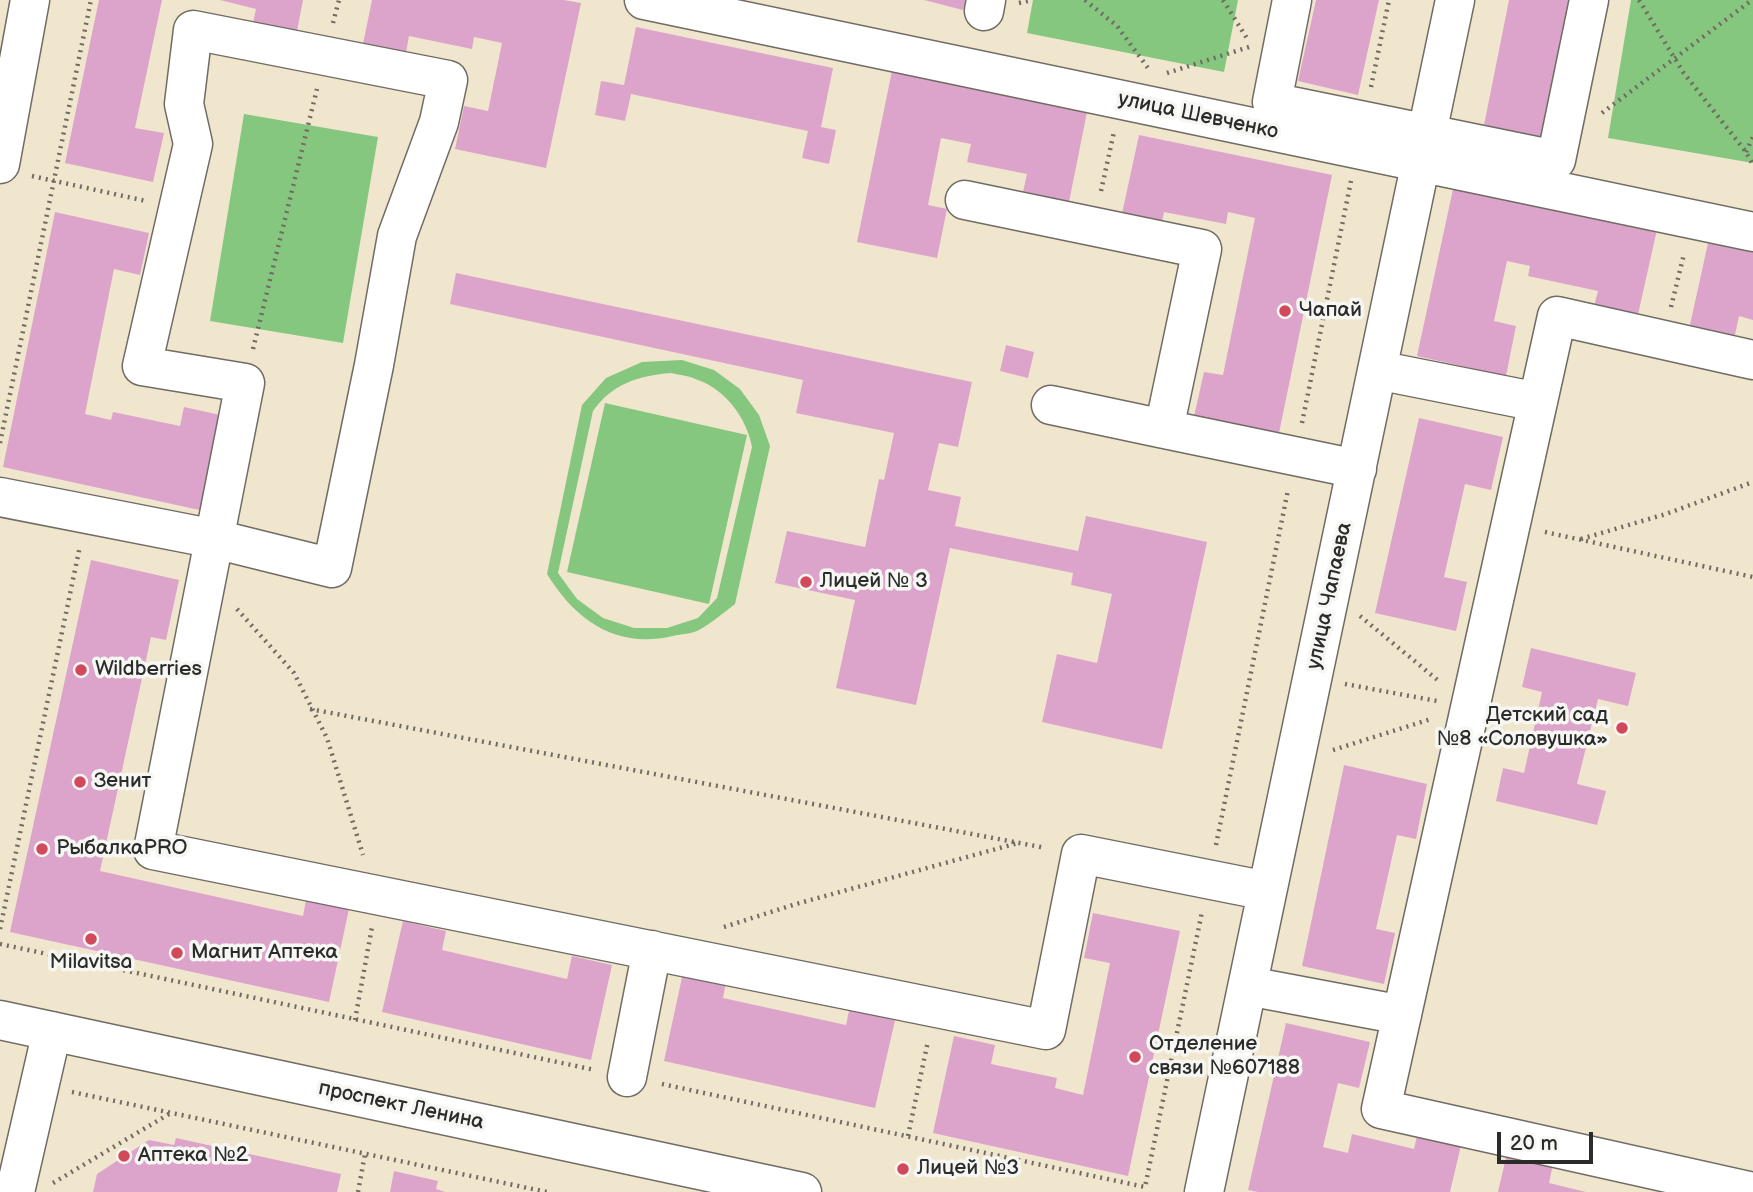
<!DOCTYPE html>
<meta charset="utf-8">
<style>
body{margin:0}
#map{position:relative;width:1753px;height:1192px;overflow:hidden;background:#f0e6ce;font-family:"Balsamiq Sans",sans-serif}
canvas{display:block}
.scale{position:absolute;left:1497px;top:1132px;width:96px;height:32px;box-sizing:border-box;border:4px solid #2b2b2b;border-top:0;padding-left:9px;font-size:21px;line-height:24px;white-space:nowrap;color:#2b2b2b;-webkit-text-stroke:5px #f6f6f2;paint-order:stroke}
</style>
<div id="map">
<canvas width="1753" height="1192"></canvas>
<div class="scale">20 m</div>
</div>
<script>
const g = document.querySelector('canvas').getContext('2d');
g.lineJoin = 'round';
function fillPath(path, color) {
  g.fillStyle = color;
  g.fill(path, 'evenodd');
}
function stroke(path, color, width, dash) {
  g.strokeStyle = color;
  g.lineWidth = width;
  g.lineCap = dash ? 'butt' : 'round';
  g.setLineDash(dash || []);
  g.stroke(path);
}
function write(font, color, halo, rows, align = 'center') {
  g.font = font + ' "Balsamiq Sans",sans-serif';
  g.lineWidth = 7;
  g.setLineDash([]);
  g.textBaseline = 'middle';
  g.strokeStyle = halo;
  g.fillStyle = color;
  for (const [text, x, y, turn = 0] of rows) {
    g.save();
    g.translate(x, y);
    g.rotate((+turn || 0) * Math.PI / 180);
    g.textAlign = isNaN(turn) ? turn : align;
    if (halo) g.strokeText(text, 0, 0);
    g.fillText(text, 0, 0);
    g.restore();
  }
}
fillPath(new Path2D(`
 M1033 0H1238L1224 72 1027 33Z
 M1631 0H1753V163L1608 138Z
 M244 114 378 137 343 343 210 321Z
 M682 360 714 370 740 389 759 415 770 446 735 604C723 613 712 623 699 630 692 634 681 634 673 636 616 649 576 621 547 574L582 405 606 378 642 362ZM671 373C680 375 690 376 698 380 726 390 747 419 752 447L717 598 698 618 667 628H634L603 618 577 599 558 573 593 411C613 383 638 376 671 373Z
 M605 403 747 435 709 604 567 572Z`), '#86c77f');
fillPath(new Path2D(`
 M99 0H162L135 128 164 133 153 182 65 163Z
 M220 0H303L296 36 252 27 256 9Z
 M372 0H564L581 3 546 168 455 149 464 106 488 111 502 43 474 37 472 49 409 36 406 53 363 44Z
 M924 0H966L963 10Z
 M1316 0H1379L1358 95 1298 81Z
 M1509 0H1569L1540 139 1484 125Z
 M636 27 833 68 821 127 836 130 829 164 802 158 808 131 631 94 625 121 595 115 601 81 624 85Z
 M893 66 1088 107 1069 202 1023 192 1027 174 967 162 971 144 941 138 928 205 947 209 937 258 857 242Z
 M1139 135 1332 175 1278 438 1193 421 1204 372 1223 375 1255 218 1228 212 1226 224 1164 212 1160 231 1120 223Z
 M1455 180 1658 225 1637 319 1593 310 1598 291 1528 276 1530 266 1507 261 1494 321 1516 326 1506 376 1417 356Z
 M55 212 149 233 140 275 114 269 85 414 111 420 113 412 180 426 184 407 225 416 204 511 3 467Z
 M1708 243 1753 252V320L1739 316 1733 344 1688 334Z
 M456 273 972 382 958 447 939 443 928 490 961 497 955 526 1078 551 1086 516 1207 542 1162 749 1042 722 1057 654 1097 663 1112 594 1071 585 1073 573 950 548 916 705 836 688 855 600 775 583 787 531 865 547 879 479 884 480 894 433 796 413 803 380 450 304Z
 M1006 345 1034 352 1028 378 1000 371Z
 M1419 418 1503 437 1491 490 1465 484 1444 577 1467 582 1456 631 1375 613Z
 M91 560 179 580 166 640 151 637 100 871 303 916 306 900 349 909 329 1002 10 932Z
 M1531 648 1636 673 1628 706 1598 699 1577 784 1606 791 1597 825 1496 801 1503 768 1524 773 1542 692 1522 687Z
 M1344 765 1427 784 1416 839 1397 835 1376 929 1395 933 1384 984 1302 966Z
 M1093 913 1180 931 1128 1176 933 1133 954 1036 995 1045 991 1064 1057 1078 1055 1088 1083 1095 1110 963 1084 958Z
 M403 921 446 931 442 950 567 979 572 956 612 965 591 1060 382 1012Z
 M684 968 727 977 723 998 846 1025 850 1006 896 1016 875 1108 664 1061Z
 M1286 1023 1370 1042 1359 1088 1338 1083 1323 1147 1348 1153 1352 1134 1414 1149 1418 1131 1462 1141 1450 1192H1258L1248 1190Z
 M176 1138 341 1174 337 1192H93L97 1174 149 1140 174 1145Z
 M1508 1149 1554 1159 1549 1183 1586 1192H1498Z
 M394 1171 438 1181 436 1189 445 1192H390Z`), '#dca4cb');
const minor = new Path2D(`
 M644 0 1753 232
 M1292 0 1272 102 1556 160 1589 0
 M984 11 986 0
 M0 164 30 0
 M965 200 1202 249 1164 429 1357 469
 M1753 360 1557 316 1381 1109 1753 1192
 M1377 370 1538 402
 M1051 405 1164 429
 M0 497 215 539 332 568 374 365 397 236 439 122 448 80 193 30 184 104 193 144 142 366 245 383 153 850 1046 1030 1081 854 1267 891
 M1248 986 1402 1015
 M0 1020 802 1192
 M627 1077 652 950
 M15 1192 52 1031
 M1204 1192 1455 0`);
stroke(minor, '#706c64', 41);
stroke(new Path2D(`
 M1085 0 1117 26 1148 68
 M1223 0 1248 40
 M1639 0 1683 72 1746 152 1753 165
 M1019 3 1032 0
 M333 23 339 0
 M1167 73 1249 47
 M1371 87 1389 0
 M1602 113 1752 0
 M1746 152 1753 137
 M32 176 146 201
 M1101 191 1114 132
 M1671 307 1684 254
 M253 349 317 89
 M1302 423 1351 181
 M0 443 91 0
 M1545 532 1753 577
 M1581 539 1666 514 1753 482
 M237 609 294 673 327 738 363 855
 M1360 616 1440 682
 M1345 684 1437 701
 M310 709 1046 848
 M1333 750 1431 719
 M1216 845 1288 490
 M724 927 796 904 1018 843
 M0 929 80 546
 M0 944 595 1070
 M355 1020 372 927
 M662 1084 1145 1187 1202 912
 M72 1092 547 1192
 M908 1136 928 1041
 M53 1183 169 1114
 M358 1192 365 1154`), '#706c64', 4.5, [2, 5]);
stroke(minor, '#fff', 38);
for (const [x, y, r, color] of [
 [1285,311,7,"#d1495b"],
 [806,582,7,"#d1495b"],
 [81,670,7,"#d1495b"],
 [1622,728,7,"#d1495b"],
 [80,782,7,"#d1495b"],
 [42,849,7,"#d1495b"],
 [91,939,7,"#d1495b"],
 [177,953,7,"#d1495b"],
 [1135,1057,7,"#d1495b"],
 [124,1156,7,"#d1495b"],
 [903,1169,7,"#d1495b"]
]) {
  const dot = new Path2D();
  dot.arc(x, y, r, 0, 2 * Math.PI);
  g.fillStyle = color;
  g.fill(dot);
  stroke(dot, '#f6f6f2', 2.5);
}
write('21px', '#2b2b2b', '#f6f6f2', [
 ["улица Шевченко",1198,116,12],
 ["улица Чапаева",1330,596,-78],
 ["проспект Ленина",401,1106,12]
]);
write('21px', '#2b2b2b', '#f6f6f2', [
 ["Чапай",1299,311],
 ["Лицей № 3",820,582],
 ["Wildberries",95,670],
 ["Детский сад",1608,716,"right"],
 ["№8 «Соловушка»",1608,740,"right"],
 ["Зенит",94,782],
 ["РыбалкаPRO",56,849],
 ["Магнит Аптека",191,953],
 ["Milavitsa",91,963,"center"],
 ["Отделение",1149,1045],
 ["связи №607188",1149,1069],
 ["Аптека №2",138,1156],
 ["Лицей №3",917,1169]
], 'left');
</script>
